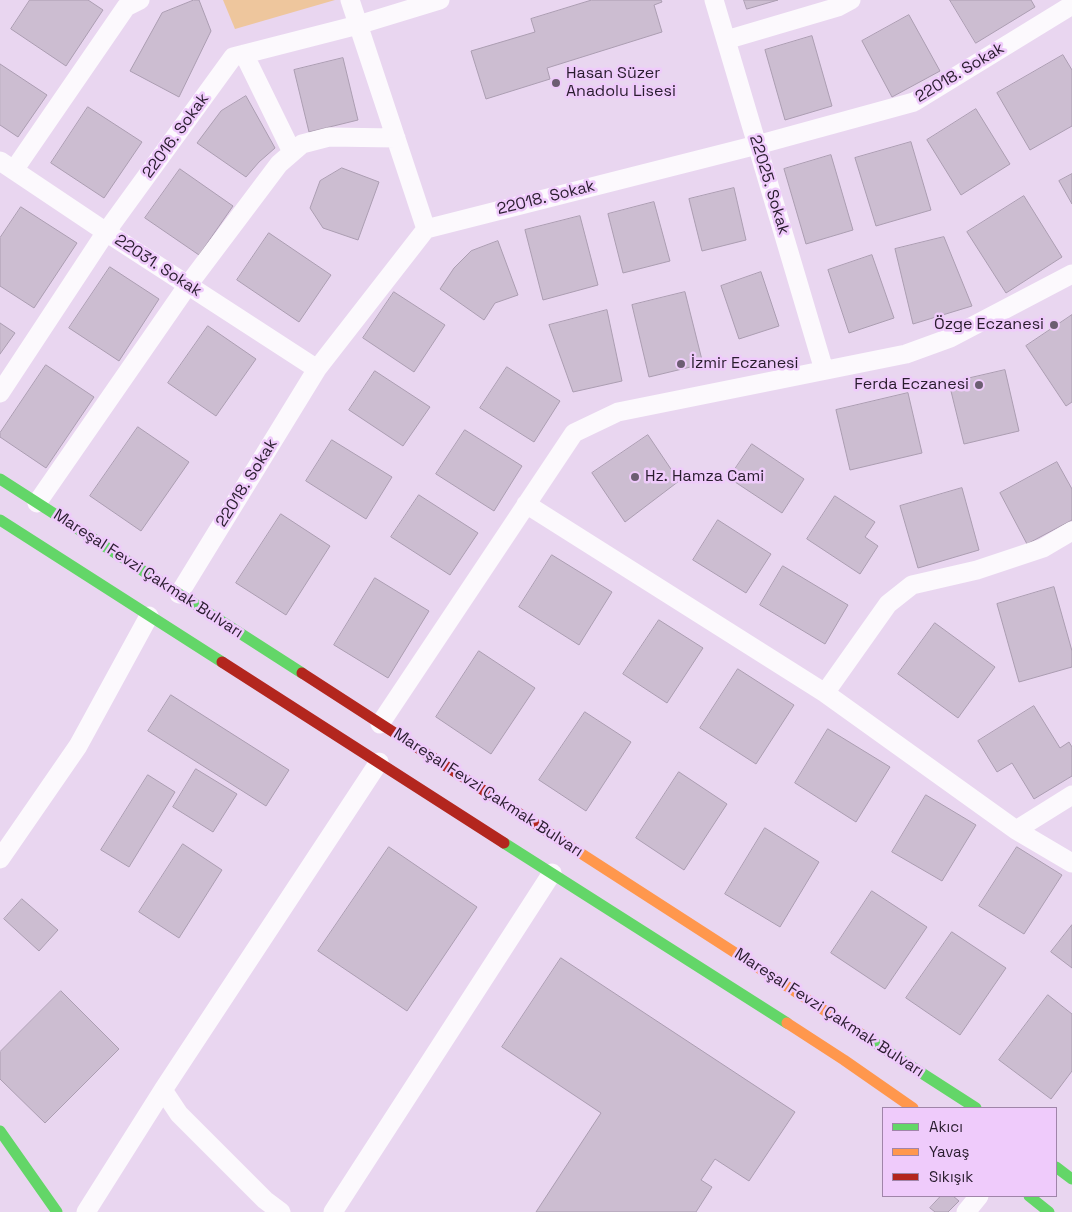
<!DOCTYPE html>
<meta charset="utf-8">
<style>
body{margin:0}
#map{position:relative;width:1072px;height:1212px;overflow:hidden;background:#e9d6f0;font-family:"Space Grotesk",sans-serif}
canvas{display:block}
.legend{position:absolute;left:882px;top:1107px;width:175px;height:90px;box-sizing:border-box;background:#efcbfb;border:1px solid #a085a9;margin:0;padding:6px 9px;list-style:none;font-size:15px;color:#291c2e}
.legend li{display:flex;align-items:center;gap:10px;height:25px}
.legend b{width:25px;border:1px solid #a085a9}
</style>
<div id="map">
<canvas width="1072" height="1212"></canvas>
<ul class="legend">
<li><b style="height:6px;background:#63d668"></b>Akıcı</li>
<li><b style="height:6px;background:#ff974d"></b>Yavaş</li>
<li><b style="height:6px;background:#b3261e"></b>Sıkışık</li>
</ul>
</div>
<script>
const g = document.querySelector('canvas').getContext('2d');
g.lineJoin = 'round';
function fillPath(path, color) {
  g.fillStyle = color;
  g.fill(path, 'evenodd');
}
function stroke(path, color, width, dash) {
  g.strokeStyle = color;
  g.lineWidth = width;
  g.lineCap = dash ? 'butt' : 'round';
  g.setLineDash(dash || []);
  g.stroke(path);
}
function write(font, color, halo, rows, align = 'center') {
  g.font = font + ' "Space Grotesk",sans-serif';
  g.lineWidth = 5;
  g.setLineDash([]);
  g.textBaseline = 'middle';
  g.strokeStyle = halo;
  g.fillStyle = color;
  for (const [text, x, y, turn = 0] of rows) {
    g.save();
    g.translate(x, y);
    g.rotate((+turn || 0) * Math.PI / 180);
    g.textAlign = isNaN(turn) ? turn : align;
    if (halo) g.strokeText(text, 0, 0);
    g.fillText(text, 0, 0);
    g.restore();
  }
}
fillPath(new Path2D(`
 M223 0H335L235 29Z`), '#eec69d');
const building = new Path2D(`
 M30 0H88L103 10 66 66 11 29Z
 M194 0H199L211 31 179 97 130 71 162 13Z
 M592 0H661L662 2 654 5 662 32 547 68 550 79 486 99 471 51 535 32 531 19Z
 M744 0H778L747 9Z
 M950 0H1031L1035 7 976 43Z
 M909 15 940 71 892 97 862 41Z
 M812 36 832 106 785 120 765 50Z
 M1063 55 1072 70V126L1030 150 997 93Z
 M343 58 358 120 309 132 294 70Z
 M0 64 47 95 18 137 0 125Z
 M246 96 275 148 259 162 246 177 197 143 221 111Z
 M88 107 142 142 104 198 51 163Z
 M976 109 1010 164 961 195 927 140Z
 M911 142 931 210 876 226 855 158Z
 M831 155 853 230 806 244 784 169Z
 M342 168 379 182 358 240 323 228 310 208 320 181Z
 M180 169 233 206 199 255 145 218Z
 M1072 174V204L1059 181Z
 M734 188 746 240 702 251 689 199Z
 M1024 196 1062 257 1006 293 967 232Z
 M654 202 670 261 623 273 608 214Z
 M21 207 77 243 34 308 0 286V238Z
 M580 216 598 285 543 300 525 230Z
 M269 233 331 275 299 322 237 280Z
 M944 237 972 306 913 324 895 249Z
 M498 241 518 295 495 303 484 320 440 289 454 268 471 251Z
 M872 255 894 318 849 333 828 270Z
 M110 267 159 299 119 361 69 328Z
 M761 272 779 326 739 339 721 286Z
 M394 292 445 325 414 372 363 338Z
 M685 292 703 364 649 377 632 305Z
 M607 310 622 381 573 392 549 325Z
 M1072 315V402L1066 406 1026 346Z
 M0 323 15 333 0 354Z
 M208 326 256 359 216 416 168 383Z
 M46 365 94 397 46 468 0 437V433Z
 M507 367 560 401 534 442 480 408Z
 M1005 370 1019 431 964 444 949 383Z
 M375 371 430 407 403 446 349 410Z
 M908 393 922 453 850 470 836 410Z
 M138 427 189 462 141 531 90 496Z
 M465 430 522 466 494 511 436 474Z
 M648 435 679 481 625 522 592 473Z
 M332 440 392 477 366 519 306 481Z
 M752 444 804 479 782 513 729 478Z
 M1057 462 1072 489V520L1027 544 1000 493Z
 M962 488 979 550 918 568 900 506Z
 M419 495 478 533 450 575 391 537Z
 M835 496 875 522 865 537 878 546 860 574 807 539Z
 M281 514 330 546 286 615 236 583Z
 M718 520 771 554 746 593 693 560Z
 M552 555 612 592 579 645 519 607Z
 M783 566 848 605 825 644 760 605Z
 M375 578 429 611 388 678 334 645Z
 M1054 587 1072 651V667L1019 682 997 604Z
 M659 620 703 648 667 703 623 674Z
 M935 623 995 667 958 718 898 674Z
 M479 651 535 688 491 754 436 717Z
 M738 669 794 705 756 764 700 728Z
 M171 695 289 770 266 806 148 731Z
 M1034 706 1060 748 1069 742 1072 747V776L1034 799 1012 763 997 772 978 741Z
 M585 712 631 742 586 811 539 780Z
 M828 729 890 767 856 822 795 783Z
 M196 769 237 794 213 832 173 807Z
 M679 772 727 804 684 870 636 838Z
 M148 775 175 792 129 867 101 850Z
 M926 795 976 825 942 881 892 852Z
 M765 828 819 862 780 927 725 894Z
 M183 844 222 870 179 938 139 912Z
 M389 847 477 907 407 1011 318 951Z
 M1017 847 1062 875 1024 934 979 906Z
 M872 891 927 927 885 989 831 953Z
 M22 899 58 930 39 951 4 919Z
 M1072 925V968L1051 952Z
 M952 932 1006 968 960 1035 906 998Z
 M561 958 795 1112 749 1181 715 1159 701 1180 712 1187 696 1212H536L601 1113 502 1047Z
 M61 991 119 1049 45 1123 0 1079V1052Z
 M1048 995 1072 1014V1071L1051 1099 999 1060Z
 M941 1196H953L959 1201 948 1212H935L930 1208Z`);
fillPath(building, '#ccbdd1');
stroke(building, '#ab9db1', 1);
stroke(new Path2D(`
 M350 0 426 229
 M714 0 824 370
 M726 40 838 7 851 0
 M244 54 292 152
 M0 161 106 232 317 369
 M14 170 126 7 140 0
 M0 393 106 232 233 57 358 25 440 0
 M37 503 188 285 279 164 302 144 329 137 396 138
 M526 504 825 693 1016 830 1072 863
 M179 594 317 369 426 229 757 145 914 102 1072 5
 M825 693 888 604 912 585 977 570 1043 548 1072 531
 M380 724 574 433 618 412 906 354 950 338 1072 274
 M1016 830 1072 795
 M0 859 78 746 149 616
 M86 1212 163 1090
 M281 1212 265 1200 179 1114 163 1090 379 762
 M333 1212 552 873
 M966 1212 979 1196`), '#fcf9fd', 19);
stroke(new Path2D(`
 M0 479 302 673
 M0 520 222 662
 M504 843 787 1023
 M861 1034 976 1108
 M0 1131 57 1212
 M1056 1167 1072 1179
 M1029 1196 1049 1212`), '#63d668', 11);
stroke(new Path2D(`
 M568 845 861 1034
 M787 1023 844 1060 913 1108`), '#ff974d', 11);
stroke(new Path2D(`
 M222 662 504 843
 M302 673 568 845`), '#b3261e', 11);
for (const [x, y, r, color] of [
 [556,83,5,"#6c5d72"],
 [1054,325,5,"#6c5d72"],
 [681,364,5,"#6c5d72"],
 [979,385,5,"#6c5d72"],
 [635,477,5,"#6c5d72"]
]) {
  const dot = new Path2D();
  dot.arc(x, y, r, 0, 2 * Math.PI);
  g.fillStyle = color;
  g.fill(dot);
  stroke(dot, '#efcbfb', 2);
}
write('16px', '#291c2e', '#efcbfb', [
 ["22018. Sokak",960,73,-31],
 ["22016. Sokak",176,136,-54],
 ["22025. Sokak",769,185,73],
 ["22018. Sokak",546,198,-14],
 ["22031. Sokak",158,266,33],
 ["22018. Sokak",247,483,-58],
 ["Mareşal Fevzi Çakmak Bulvarı",148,574,33],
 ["Mareşal Fevzi Çakmak Bulvarı",488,793,33],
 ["Mareşal Fevzi Çakmak Bulvarı",829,1013,33]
]);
write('16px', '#291c2e', '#efcbfb', [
 ["Hasan Süzer",566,74],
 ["Anadolu Lisesi",566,92],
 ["Özge Eczanesi",1044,325,"right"],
 ["İzmir Eczanesi",691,364],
 ["Ferda Eczanesi",969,385,"right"],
 ["Hz. Hamza Cami",645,477]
], 'left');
</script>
